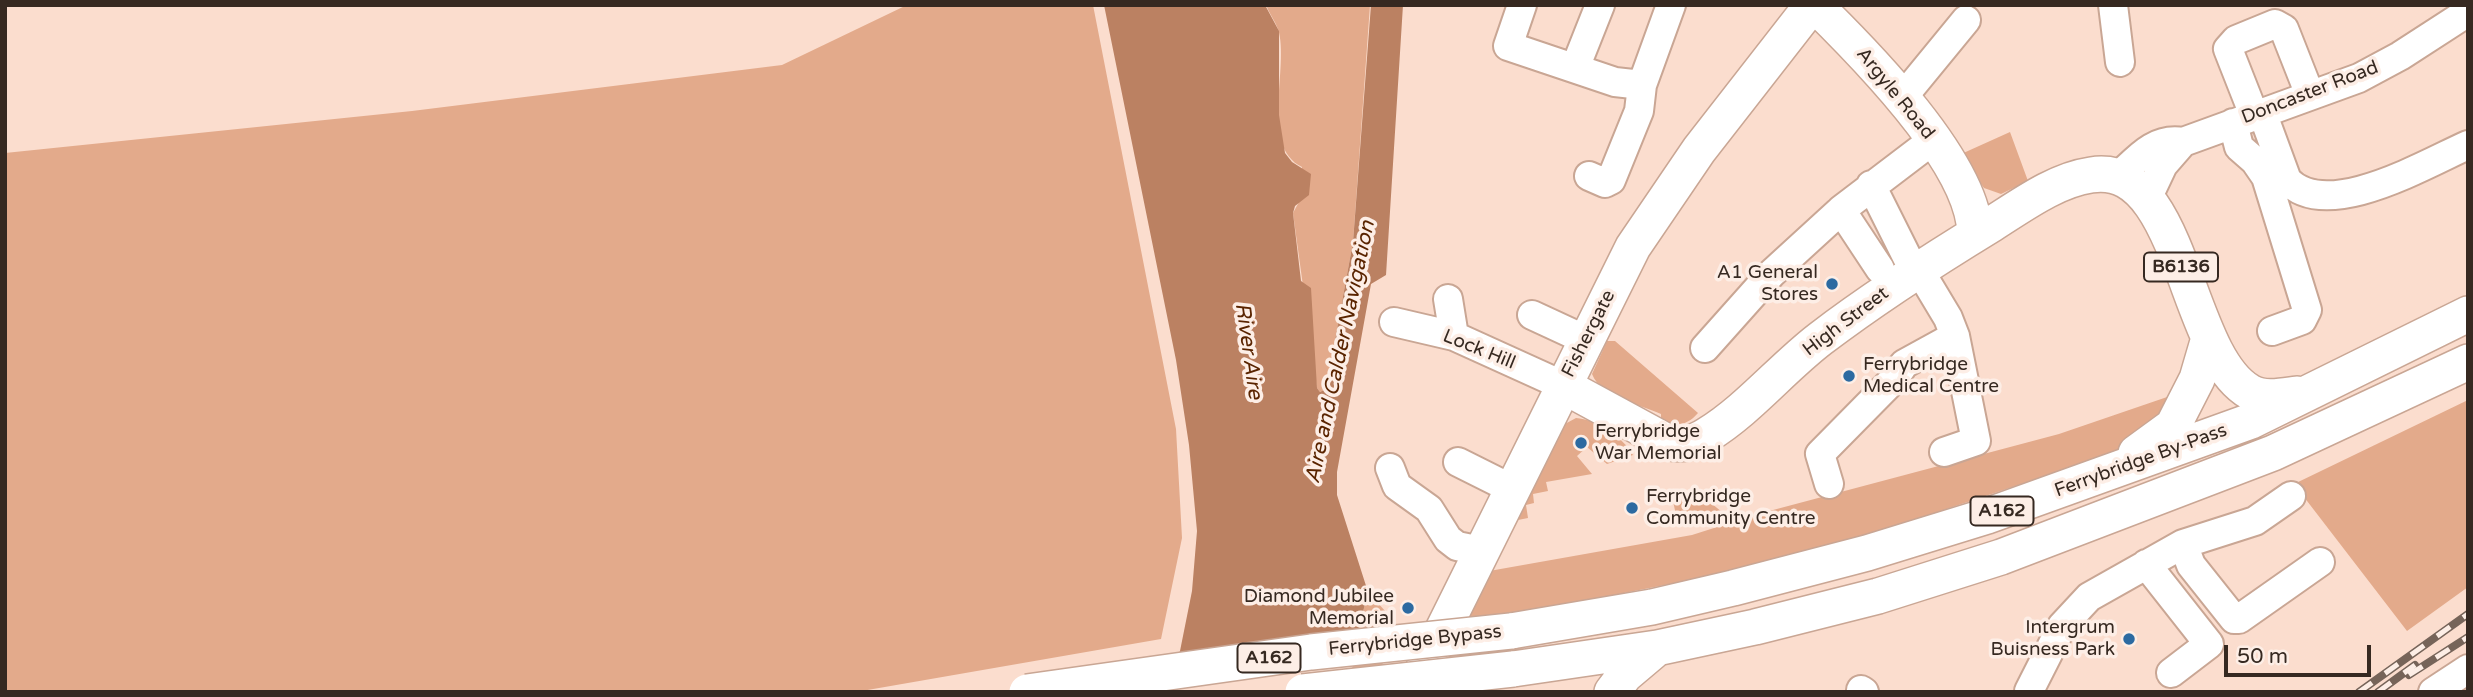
<!DOCTYPE html>
<style>
body{margin:0}
#map{position:relative;width:2473px;height:697px;overflow:hidden;background:#fbddce;font-family:"Varela Round",sans-serif}
canvas{display:block}
.frame{position:absolute;inset:0;border:7px solid #362921;pointer-events:none}
.scale{position:absolute;left:2224px;top:645px;width:147px;height:32px;box-sizing:border-box;border:4px solid #362921;border-top:0;padding-left:9px;font-size:21px;line-height:24px;white-space:nowrap;color:#362921;-webkit-text-stroke:5px #fdeee6;paint-order:stroke}
</style>
<div id="map">
<canvas width="2473" height="697"></canvas>
<div class="frame"></div>
<div class="scale">50 m</div>
</div>
<script>
const g = document.querySelector('canvas').getContext('2d');
g.lineJoin = 'round';
function fillPath(path, color) {
  g.fillStyle = color;
  g.fill(path, 'evenodd');
}
function stroke(path, color, width, dash) {
  g.strokeStyle = color;
  g.lineWidth = width;
  g.lineCap = dash ? 'butt' : 'round';
  g.setLineDash(dash || []);
  g.stroke(path);
}
function write(font, color, halo, rows, align = 'center') {
  g.font = font + ' "Varela Round",sans-serif';
  g.lineWidth = 7;
  g.setLineDash([]);
  g.textBaseline = 'middle';
  g.strokeStyle = halo;
  g.fillStyle = color;
  for (const [text, x, y, turn = 0] of rows) {
    g.save();
    g.translate(x, y);
    g.rotate((+turn || 0) * Math.PI / 180);
    g.textAlign = isNaN(turn) ? turn : align;
    if (halo) g.strokeText(text, 0, 0);
    g.fillText(text, 0, 0);
    g.restore();
  }
}
fillPath(new Path2D(`
 M907 5H1093L1176 429 1182 538 1161 639 856 692H5V153L412 111 782 65Z
 M1266 5H1370L1353 242 1326 389 1320 392 1317 388 1293 213 1299 202 1302 167C1259 146 1290 66 1278 29 1275 21 1269 13 1266 5Z
 M2010 132 2028 181 2001 194 1984 188 1959 155Z
 M1607 341H1615L1698 413C1688 425 1673 429 1661 419V414C1640 404 1602 399 1592 374Z
 M2170 396 2150 427 2126 449 1797 559 1507 616 1463 621 1478 573 1692 535 1758 514 2059 434Z
 M2468 400V587L2407 631 2294 484Z
 M1576 418C1596 419 1624 438 1633 455L1607 464 1587 447 1577 456 1592 474 1546 482 1548 491 1533 494 1534 503 1526 505 1528 518 1518 520 1563 425Z
 M1700 494 1728 517 1678 525 1672 496Z
 M1368 592 1395 622 1374 692H1343Z`), '#e3aa8b');
fillPath(new Path2D(`
 M1104 5H1265L1279 31V115L1285 153 1292 162 1311 174 1309 195 1295 206 1293 213 1301 281 1311 288 1317 388 1320 392 1326 389 1353 242 1371 5H1403L1386 275 1371 284 1337 472V495L1368 592 1343 692H1161L1180 651 1192 591 1197 531 1189 445 1176 360Z`), '#bb8162');
fillPath(new Path2D(`
 M1361 634 1346 692H1158L1174 656Z`), '#fbddce');
const minor = new Path2D(`
 M1522 5 1508 46 1615 82 1642 85 1671 5
 M2113 5 2120 62
 M1575 68 1600 5
 M1902 98 1966 20
 M2262 112 2287 180C2326 223 2425 164 2468 145
 M2254 115 2228 49 2236 40 2275 24 2284 29 2310 95
 M2233 123 2239 147 2255 161 2266 177 2307 310 2302 320 2272 331
 M2120 175C2138 158 2155 137 2183 142
 M1589 176 1605 183 1611 180 1639 111 1642 85
 M1871 185 1914 271
 M2147 199 2163 165 2183 142 2359 78 2400 56 2468 12
 M1841 210 1880 269
 M1918 268 1948 318 1955 336 1976 441 1944 452
 M1448 299 1454 336
 M1532 315 1586 340
 M1394 322 1454 336 1562 385
 M1705 348 1771 274 1841 210 1933 140
 M1458 462 1512 489
 M1390 468 1397 486 1429 509 1448 539 1457 546 1481 551
 M1829 484 1820 454 1894 379 1904 364 1955 336
 M2183 544 2191 565 2234 619H2239L2320 562
 M2146 564 2209 644 2171 673
 M1861 690 1864 692
 M2029 691 2062 626 2089 597 2183 544 2255 521 2291 496
 M2433 692 2468 669`);
const major = new Path2D(`
 M1815 5C1864 53 1974 164 1975 234
 M1562 385 1667 442C1681 446 1693 444 1707 435 1748 410 1781 369 1820 339 1875 297 1933 260 1992 224 2022 205 2056 180 2091 175 2184 160 2183 354 2250 392 2264 400 2282 396 2297 394
 M2136 453 2173 426 2197 379 2209 338
 M1511 631 1652 607 1733 588 1867 553 1987 516 2251 421 2468 314
 M1513 669 1657 648 1755 627 1878 596 2001 557 2273 453 2468 362
 M1412 692 1633 247 1699 150 1812 5
 M1612 692 1625 675 1657 648`);
stroke(minor, '#c9a694', 32);
stroke(major, '#c9a694', 38);
stroke(minor, '#fff', 28);
stroke(major, '#fff', 35);
const rail = new Path2D(`
 M2409 675 2468 637
 M2359 692 2468 614
 M2378 692 2415 665`);
stroke(rail, '#766459', 8);
stroke(rail, '#fdeee6', 5, [16]);
const majorBridge = new Path2D(`
 M1027 692 1311 652 1511 631
 M1303 692 1513 669`);
stroke(majorBridge, '#c9a694', 38, []);
stroke(majorBridge, '#fff', 35);
for (const [x, y, r, color] of [
 [1832,284,7,"#2c6aa1"],
 [1849,376,7,"#2c6aa1"],
 [1581,443,7,"#2c6aa1"],
 [1632,508,7,"#2c6aa1"],
 [1408,608,7,"#2c6aa1"],
 [2129,639,7,"#2c6aa1"]
]) {
  const dot = new Path2D();
  dot.arc(x, y, r, 0, 2 * Math.PI);
  g.fillStyle = color;
  g.fill(dot);
  stroke(dot, '#fdeee6', 2.5);
}
for (const [x, y, w] of [
 [2181,267,74],
 [2002,511,63],
 [1269,658,63]
]) {
  const box = new Path2D();
  box.roundRect(x - w / 2, y - 14.5, w, 29, 5);
  g.fillStyle = '#fdeee6';
  g.fill(box);
  stroke(box, '#362921', 2);
}
write('bold 18px', '#362921', null, [
 ["B6136",2181,267],
 ["A162",2002,511],
 ["A162",1269,658]
]);
write('19px', '#362921', '#fdeee6', [
 ["Doncaster Road",2310,93,-21],
 ["Argyle Road",1895,94,51],
 ["High Street",1846,322,-37],
 ["Fishergate",1589,334,-63],
 ["Lock Hill",1479,350,22],
 ["Ferrybridge By-Pass",2141,461,-20],
 ["Ferrybridge Bypass",1415,641,-6]
]);
write('19px', '#362921', '#fdeee6', [
 ["A1 General",1818,273],
 ["Stores",1818,295],
 ["Ferrybridge",1863,365,"left"],
 ["Medical Centre",1863,387,"left"],
 ["Ferrybridge",1595,432,"left"],
 ["War Memorial",1595,454,"left"],
 ["Ferrybridge",1646,497,"left"],
 ["Community Centre",1646,519,"left"],
 ["Diamond Jubilee",1394,597],
 ["Memorial",1394,619],
 ["Intergrum",2115,628],
 ["Buisness Park",2115,650]
], 'right');
write('italic 21px', '#5a2400', '#fdeee6', [
 ["River Aire",1248,351,82],
 ["Aire and Calder Navigation",1341,352,-78]
]);
</script>
